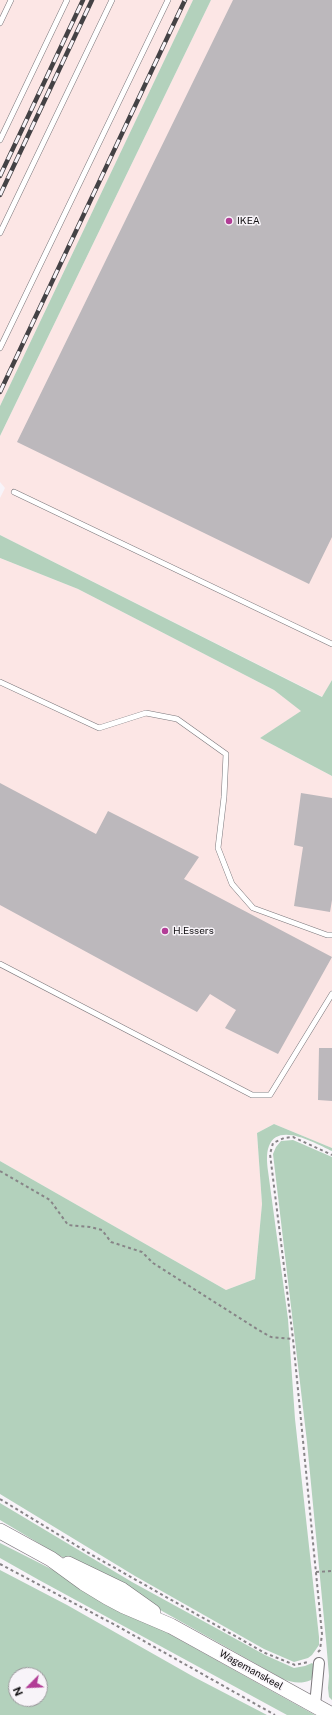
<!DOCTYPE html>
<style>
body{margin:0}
#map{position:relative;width:332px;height:1715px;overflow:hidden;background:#f8f4f9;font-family:"Public Sans",sans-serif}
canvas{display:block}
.north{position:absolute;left:8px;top:1667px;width:40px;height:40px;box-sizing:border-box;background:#f8f4f9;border:1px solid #9b989c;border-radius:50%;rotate:246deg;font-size:11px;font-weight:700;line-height:16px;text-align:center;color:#100e10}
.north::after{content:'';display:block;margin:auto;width:14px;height:18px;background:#b23d96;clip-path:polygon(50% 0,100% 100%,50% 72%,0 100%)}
</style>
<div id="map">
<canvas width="332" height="1715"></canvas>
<div class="north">N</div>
</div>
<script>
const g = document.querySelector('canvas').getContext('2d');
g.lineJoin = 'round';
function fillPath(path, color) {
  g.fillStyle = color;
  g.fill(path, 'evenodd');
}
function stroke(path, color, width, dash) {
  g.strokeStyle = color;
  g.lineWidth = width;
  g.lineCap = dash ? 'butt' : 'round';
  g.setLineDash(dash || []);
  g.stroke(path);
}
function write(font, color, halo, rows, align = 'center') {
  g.font = font + ' "Public Sans",sans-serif';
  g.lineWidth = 3;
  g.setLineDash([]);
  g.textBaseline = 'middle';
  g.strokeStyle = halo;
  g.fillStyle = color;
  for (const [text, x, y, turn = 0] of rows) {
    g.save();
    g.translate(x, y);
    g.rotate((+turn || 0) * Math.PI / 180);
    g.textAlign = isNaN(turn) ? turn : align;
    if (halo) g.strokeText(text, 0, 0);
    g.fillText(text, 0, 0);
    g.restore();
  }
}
fillPath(new Path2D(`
 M0 0H193L0 406Z
 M211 0H332V680L323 697 0 535V498L5 488 0 482V436Z
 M0 558 78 589 274 690 302 711 260 738 332 776V1148L274 1124 257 1133 262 1204 255 1279 226 1290 0 1161Z`), '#fce6e5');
fillPath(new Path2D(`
 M193 0H211L0 436V406Z
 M0 535 322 697 332 680V776L260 738 301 711 274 690 78 589 0 558Z
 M274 1124 332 1148V1151C317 1144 278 1121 269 1146 266 1153 267 1163 268 1171L288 1319 295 1419 319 1637V1645L312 1655 308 1658 294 1662 264 1649 135 1576 0 1494V1161L226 1290 255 1279 262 1204 257 1133Z
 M293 1140 332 1157V1700L329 1697 328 1688 329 1676 326 1640 307 1442 273 1154 276 1147 281 1141Z
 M0 1503 132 1582 265 1655 294 1668 305 1666 312 1663 316 1667 311 1680C301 1684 293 1683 283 1679L162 1611 132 1591 83 1565 60 1556 0 1520Z
 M0 1543 65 1576 315 1715H287L39 1580 0 1558Z
 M0 1570 67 1605 194 1677 267 1715H0ZM16 1675H40V1699H16Z`), '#b3d1bc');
fillPath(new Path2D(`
 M233 0H332V537L309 584 17 442Z
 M0 783 96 834 108 811 199 857 184 879 332 957 278 1054 225 1028 236 1010 210 994 197 1012 0 905Z
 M301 793 332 798V900L330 912 294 906 303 847 294 845Z
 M319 1048H332V1101L318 1100Z`), '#bcb8bc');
const lane = new Path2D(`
 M0 23 11 0
 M0 140 67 0
 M0 233 112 0
 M0 348 168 0
 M14 492 332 644
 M0 682 99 728 146 713 177 719 226 754 224 797 218 848 232 884 253 908 327 935H332
 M0 964 252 1095H270L332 994`);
const street = new Path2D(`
 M315 1705 319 1663`);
const secondary = new Path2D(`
 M0 1531 51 1559 84 1583 107 1597 124 1606 171 1626 332 1715
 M68 1564 122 1590 153 1612`);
stroke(lane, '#7b777b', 6);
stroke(street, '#7b777b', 12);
stroke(secondary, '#7b777b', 16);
stroke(new Path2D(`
 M0 1171 50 1200 68 1225 90 1227 102 1230 111 1242 142 1252 153 1263 257 1329 271 1337 293 1339
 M0 1499 92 1555 265 1653 295 1665 308 1662
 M0 1564 119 1627 275 1715
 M316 1572 332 1571
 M318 1652 320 1650 322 1634 293 1339 270 1154 273 1143 284 1138 293 1137 332 1155`), '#878487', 2, [3, 3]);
stroke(lane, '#fff', 5);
stroke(street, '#fff', 10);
stroke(secondary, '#fff', 15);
const rail = new Path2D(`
 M0 176 83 0
 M0 195 92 0
 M0 392 185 0`);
stroke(rail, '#444245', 4.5);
stroke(rail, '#f8f4f9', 3, [9]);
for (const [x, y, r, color] of [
 [229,221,4,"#b23d96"],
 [165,931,4,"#b23d96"]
]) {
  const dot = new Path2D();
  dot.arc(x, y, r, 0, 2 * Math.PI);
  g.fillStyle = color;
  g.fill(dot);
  stroke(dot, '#f8f4f9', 1.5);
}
write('10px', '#100e10', '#f8f4f9', [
 ["IKEA",237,221],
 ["H.Essers",173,931]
], 'left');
write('10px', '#100e10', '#f8f4f9', [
 ["Wagemanskeel",251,1670,29]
]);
</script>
